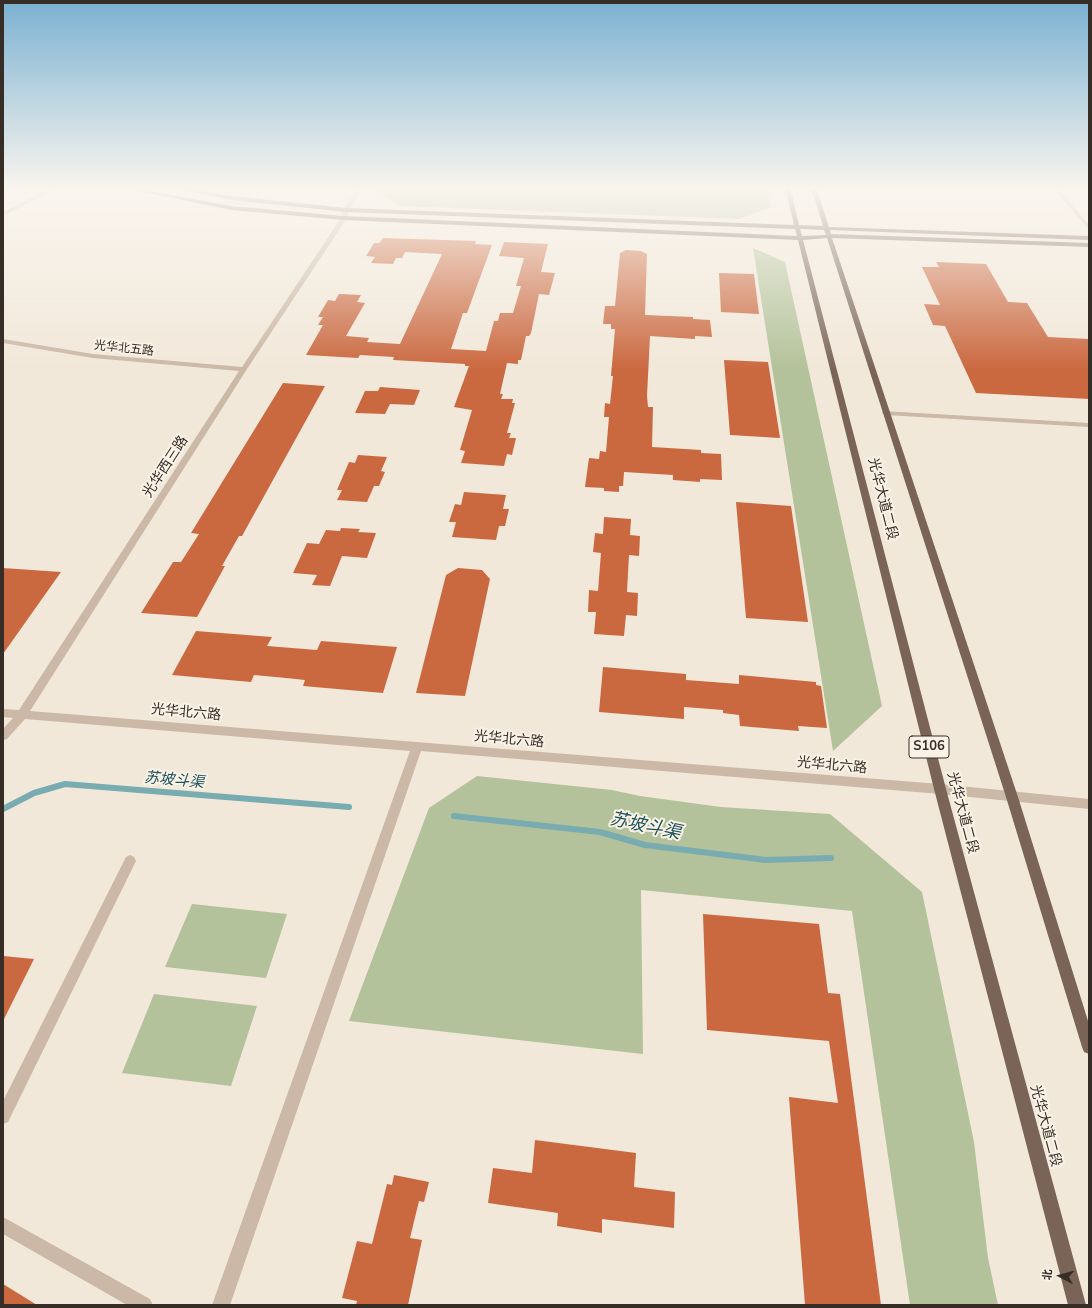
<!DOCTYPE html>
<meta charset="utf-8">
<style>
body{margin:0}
#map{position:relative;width:1092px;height:1308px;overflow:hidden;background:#f2e8da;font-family:"Nunito Sans","Noto Sans SC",sans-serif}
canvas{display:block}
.frame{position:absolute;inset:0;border:4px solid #372d27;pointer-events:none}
.north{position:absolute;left:1040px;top:1256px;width:40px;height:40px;-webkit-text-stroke:3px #faf2e6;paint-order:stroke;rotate:276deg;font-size:11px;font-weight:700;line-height:16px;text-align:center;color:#372d27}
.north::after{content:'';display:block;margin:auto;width:14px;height:18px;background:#372d27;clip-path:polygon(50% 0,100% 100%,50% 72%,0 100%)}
</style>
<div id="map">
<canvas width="1092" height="1308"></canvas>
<div class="frame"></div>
<div class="north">北</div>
</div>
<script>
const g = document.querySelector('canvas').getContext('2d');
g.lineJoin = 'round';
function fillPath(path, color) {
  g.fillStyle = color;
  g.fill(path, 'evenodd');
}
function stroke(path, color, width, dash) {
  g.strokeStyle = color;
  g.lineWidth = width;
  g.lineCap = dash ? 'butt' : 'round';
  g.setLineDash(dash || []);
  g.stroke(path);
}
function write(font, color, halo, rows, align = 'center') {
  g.font = font + ' "Nunito Sans","Noto Sans SC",sans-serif';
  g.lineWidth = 4;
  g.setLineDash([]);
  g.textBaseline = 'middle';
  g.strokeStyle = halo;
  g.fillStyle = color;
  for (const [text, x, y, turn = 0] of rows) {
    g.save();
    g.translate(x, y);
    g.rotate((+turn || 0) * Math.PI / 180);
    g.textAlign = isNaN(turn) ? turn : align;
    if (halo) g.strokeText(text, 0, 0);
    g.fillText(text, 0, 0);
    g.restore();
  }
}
fillPath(new Path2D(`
 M380 187H767L771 207 739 219 399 206 377 191Z
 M753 248 785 262 882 706 833 751Z
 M477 776 612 790 640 796 721 807 830 814 922 892 974 1142 988 1258 998 1305H910L852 911 641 890 643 1054 349 1021 429 808Z
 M192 904 287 914 266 978 165 967Z
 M154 994 257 1006 231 1086 122 1073Z`), '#b3c29a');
stroke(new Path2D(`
 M3 809 34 793 65 784 349 807
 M454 816 600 832 645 845 766 860 831 858`), '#78acb0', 6);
fillPath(new Path2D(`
 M383 238 476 241 475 244 492 245 467 313H463L451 349 486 351 494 321H498L500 313H513L521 286H516L524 258 499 256 504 242 548 244 541 272 555 273 549 295 539 294 531 333 529 336H526L521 360H518V364L507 363 500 394H503L501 399H513L512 403H515L507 433H511L509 438H516L512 455 507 454 504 466 461 463 465 451 460 450 472 410 454 407 469 366H465V364L393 360 394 357 360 355 358 358 306 355 323 325H318L323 317H318L328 300 335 301 339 294 361 295 357 302 365 303 346 336 369 338 367 342 400 344 442 254 405 252 402 258H396L393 264 371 263 375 257 366 256 374 243H379Z
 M626 250 641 251 647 254 645 315 693 317V319L710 320 712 337 695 336V339L650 336 647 396 648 407H653L652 447 701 450V453L721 454 722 480 700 479V482L673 480V475L624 472 623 486H619V492L604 491V488L585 487 589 458 599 459 600 451 606 452 609 417H604L605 403 610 404 613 376H611L615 329H611V324H603L605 306H615L620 253Z
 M936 262 986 264 1008 302 1027 303 1048 337 1089 339V399L976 393 945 326 933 325 924 304 940 305 922 267H939Z
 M719 273 754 274 759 314 721 312Z
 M724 360 768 362 780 438 730 435Z
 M283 383 325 386 242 536H239L222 566H225L197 617 141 613 173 562H181L199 534 191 533Z
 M380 387 420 390 414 405 390 404 385 414 355 413 365 391H378Z
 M358 455 387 457 381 471 385 472 379 486H374L367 502 337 500 342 490H337L349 462 355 463Z
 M464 492 506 495 503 509H509L505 526H499L496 540 452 537 456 522H449L455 504 461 505Z
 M736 502 791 506 808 622 746 618Z
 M604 517 631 519 630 535 640 536 639 556 629 555 627 592 638 593 637 616 626 615 624 636 594 634 596 612H588L589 590 598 591 601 553 593 552 595 533 603 534Z
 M341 528 360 529 358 532 376 533 367 558 342 556 330 586 312 585 317 575 293 573 307 543 319 544 326 530 340 531Z
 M3 568 61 572 3 654Z
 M458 568 482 570 490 579 465 696 416 693 446 575Z
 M196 631 272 637 267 646 317 650 321 641 397 647 383 693 303 686 305 680 286 678 254 675 251 682 172 675Z
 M603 667 686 674V680L739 684V675L816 682V685L821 686 827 728 798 726 799 731 740 726 739 715 723 713V710L684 707V719L599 712Z
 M703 914 819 924 828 993 840 994 881 1305H805L789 1097 838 1103 829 1041 707 1030Z
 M3 956 34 959 3 1021Z
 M535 1140 636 1153 634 1187 675 1192 674 1228 602 1219V1233L557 1226 558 1213 488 1203 493 1168 532 1173Z
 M394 1175 429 1182 424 1202 419 1201 410 1238 422 1240 408 1305H356L357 1301 342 1298 357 1241 372 1244 387 1184 392 1185Z
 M3 1284 37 1305H3Z`), '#ca6840');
fillPath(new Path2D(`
 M54 187H60L3 216V212Z
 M358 187H363L349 210 347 218 247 369 30 711 940 784 1089 799V809L940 794 421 751 230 1305H212L410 751 25 719 7 739 3 740V729L13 718 3 717V709L19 710 239 371 93 358 3 343V339L93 354 242 367 341 218 343 210Z
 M1052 187H1057L1089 225V230Z
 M883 411 1089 423V427L886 415 882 413Z
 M130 855 134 857 136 861 134 865 8 1122 3 1124V1101L126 857Z
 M3 1217 150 1299 153 1305H127L3 1234Z`), '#cbb8a6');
fillPath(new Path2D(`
 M119 187H129L231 206 344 216 797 236 795 229 346 212 231 200 172 187H182L231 196 346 208 794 225 785 187H790L799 225 823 226 811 187H816L829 227 1089 236V240L830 230 831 234 1089 243V247L832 238 1018 797 1089 1024V1054L1084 1052 1082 1047 1006 797 827 238 803 240 946 789 1086 1305H1068L934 789 798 240 344 220 231 210ZM800 229 824 230 826 235 802 236Z`), '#796457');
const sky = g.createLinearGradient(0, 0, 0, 370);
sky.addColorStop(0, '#7bb1d2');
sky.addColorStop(0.51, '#f9f5ee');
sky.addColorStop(1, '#f9f5ee00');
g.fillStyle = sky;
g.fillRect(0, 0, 1092, 370);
write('12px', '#372d27', '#faf2e6', [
 ["光华北五路",124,349,6]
]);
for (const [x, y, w] of [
 [929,747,40]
]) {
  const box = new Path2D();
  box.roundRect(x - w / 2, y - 11, w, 22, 3);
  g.fillStyle = '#faf2e6';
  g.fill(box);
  stroke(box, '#372d27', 1);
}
write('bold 13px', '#372d27', null, [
 ["S106",929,747]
]);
write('14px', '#372d27', '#faf2e6', [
 ["光华西三路",166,467,-57],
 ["光华大道二段",882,499,76],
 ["光华北六路",186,713,5],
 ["光华北六路",509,740,5],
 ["光华北六路",832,766,5],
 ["光华大道二段",962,813,75],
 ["光华大道二段",1045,1126,75]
]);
write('italic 15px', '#1b5259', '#faf2e6', [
 ["苏坡斗渠",174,781,5]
]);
write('italic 18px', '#1b5259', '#faf2e6', [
 ["苏坡斗渠",645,827,12]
]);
</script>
